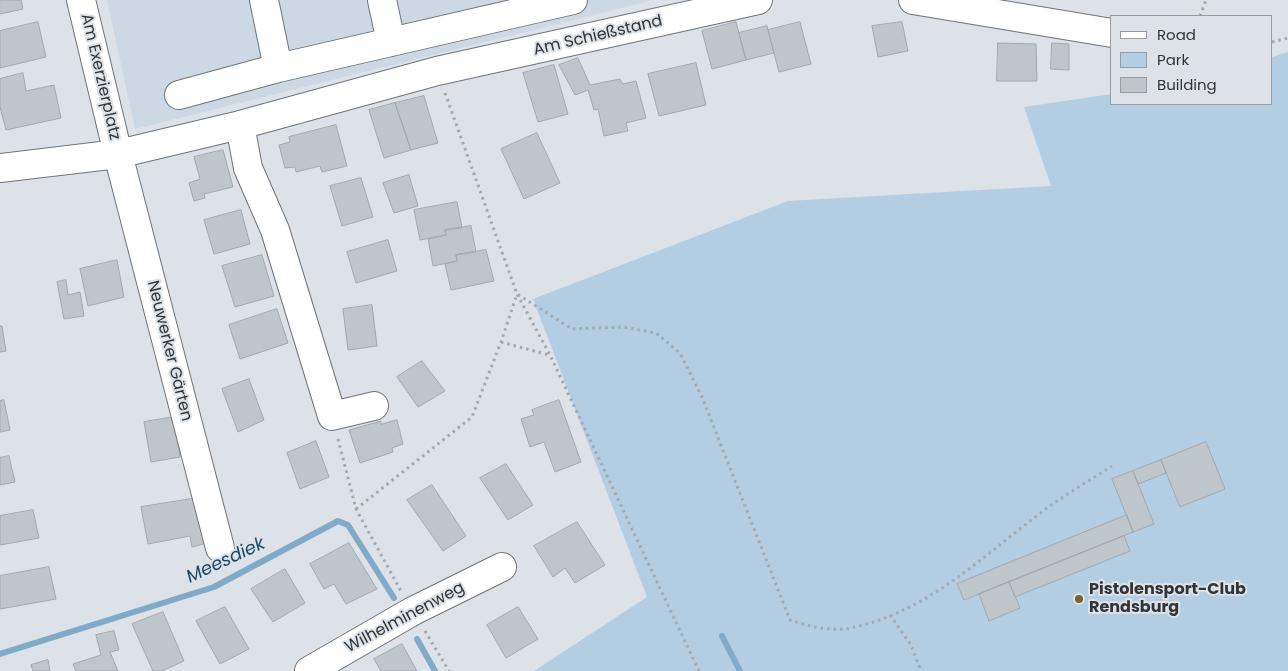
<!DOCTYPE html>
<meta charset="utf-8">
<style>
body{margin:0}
#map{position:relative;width:1288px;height:671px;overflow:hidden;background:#dce2e8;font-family:Poppins,sans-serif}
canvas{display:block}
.legend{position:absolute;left:1110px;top:15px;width:162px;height:90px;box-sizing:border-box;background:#dce2e8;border:1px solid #989da1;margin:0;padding:6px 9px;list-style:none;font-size:15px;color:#323537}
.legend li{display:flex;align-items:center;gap:10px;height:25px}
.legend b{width:25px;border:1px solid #989da1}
</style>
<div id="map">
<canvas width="1288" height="671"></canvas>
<ul class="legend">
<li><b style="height:6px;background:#fff"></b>Road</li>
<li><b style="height:14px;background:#b3cde2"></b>Park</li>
<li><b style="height:14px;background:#bfc6cb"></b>Building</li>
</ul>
</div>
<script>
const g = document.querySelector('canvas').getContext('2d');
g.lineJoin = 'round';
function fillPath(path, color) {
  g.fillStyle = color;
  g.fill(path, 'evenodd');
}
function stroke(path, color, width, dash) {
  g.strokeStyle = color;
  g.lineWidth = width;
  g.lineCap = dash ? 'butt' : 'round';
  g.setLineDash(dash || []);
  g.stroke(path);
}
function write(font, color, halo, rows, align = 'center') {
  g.font = font + ' Poppins,sans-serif';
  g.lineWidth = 4;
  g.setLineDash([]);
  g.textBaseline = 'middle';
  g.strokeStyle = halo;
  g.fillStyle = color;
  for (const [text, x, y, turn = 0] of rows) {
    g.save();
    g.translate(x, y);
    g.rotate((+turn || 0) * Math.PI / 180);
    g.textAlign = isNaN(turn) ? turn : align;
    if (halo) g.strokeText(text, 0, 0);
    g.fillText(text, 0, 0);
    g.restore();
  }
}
fillPath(new Path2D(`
 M107 0H654L135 129Z`), '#ccd9e4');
fillPath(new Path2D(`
 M1288 52V671H534L647 597 533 299 788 201 1051 186 1024 107 1112 94V104H1272V57Z`), '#b3cde2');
stroke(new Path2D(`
 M722 636 740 671
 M417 639 435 671
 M0 654 214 587 338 521 348 525 394 598`), '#81aac9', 6);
const building = new Path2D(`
 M0 0H21L23 9 0 14Z
 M38 22 46 57 0 68V31Z
 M736 22 746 60 712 69 702 31Z
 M800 22 811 64 779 72 768 30Z
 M902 22 908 51 878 57 872 26Z
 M767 26 774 53 746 60 739 33Z
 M998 43 1036 44 1037 81H997Z
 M1052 43 1069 44V70L1051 69Z
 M578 58 590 85 620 79 623 84 636 81 646 118 626 123 628 131 604 136 598 109 594 110 588 90 575 95 559 65Z
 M696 63 706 105 659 116 648 74Z
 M554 65 568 114 538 122 523 73Z
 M23 73 26 91 54 85 61 118 6 130 0 107V79Z
 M424 96 438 143 411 150 395 103Z
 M395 103 411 150 384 158 369 110Z
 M336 125 347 166 322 172 320 166 296 172 295 167 285 168 279 145 290 142 289 137Z
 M537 133 560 183 524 199 501 149Z
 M223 150 233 187 204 194 205 198 194 201 189 183 200 179 194 157Z
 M409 175 418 206 394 213 383 183Z
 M361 178 373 217 342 226 330 186Z
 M457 202 462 228 445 230 446 235 420 240 414 210Z
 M241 210 250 244 214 254 204 220Z
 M471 226 476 252 456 255 457 261 433 266 428 239 446 235 445 230Z
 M388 240 397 271 356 283 347 252Z
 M486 250 494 281 451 290 445 264 457 261 456 255Z
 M262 255 274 296 235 307 222 266Z
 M117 260 124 297 88 306 80 269Z
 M66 280 68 295 80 292 84 316 64 319 57 282Z
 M372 305 377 346 348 350 343 309Z
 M277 309 288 343 240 359 229 325Z
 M0 326H2L6 351 0 352Z
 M422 361 445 391 418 407 397 377Z
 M249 379 264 420 238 432 222 389Z
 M4 400 10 430 0 432V401Z
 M559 400 581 462 555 472 544 442 530 447 521 419 534 415 532 410Z
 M174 417 180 457 151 462 144 422Z
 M397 420 403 444 392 448 393 452 360 463 349 430 381 421V424Z
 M316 441 329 477 300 489 287 453Z
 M1206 442 1225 489 1180 507 1161 460Z
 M9 456 15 482 0 485V458Z
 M1161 460 1166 473 1138 484 1133 471Z
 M506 464 533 505 508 520 480 478Z
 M1133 471 1154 524 1133 532 1112 479Z
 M432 485 466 536 443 551 407 500Z
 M198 498 207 543 192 547 190 536 148 544 141 507Z
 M33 510 39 538 0 545V516Z
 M1127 515 1133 532 964 600 957 584Z
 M577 522 605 565 575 583 565 568 553 577 534 546Z
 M1124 536 1130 551 1015 597 1009 582Z
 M349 543 377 589 346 604 334 584 324 589 310 564Z
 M49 567 56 599 0 609V576Z
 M285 569 305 603 273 622 251 589Z
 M1009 582 1020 608 989 621 979 594Z
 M225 607 249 649 220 664 196 621Z
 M518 607 538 639 506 658 487 625Z
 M163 612 184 661 162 671H153L132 624Z
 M114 631 119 650 110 652 118 671H76L73 664 101 655 96 635Z
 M402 644 417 671H381L374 659Z
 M48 660 50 671H33L31 665Z`);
fillPath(building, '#bfc6cb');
stroke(building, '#a2a8ad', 1);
const minor = new Path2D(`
 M81 0 118 154 220 548
 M264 0 278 68
 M382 0 391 42
 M913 0 1112 33
 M179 95 278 68 573 0
 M240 125 248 168 275 230 332 416 374 406
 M0 168 118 154 240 125 437 71 758 0
 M309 671 413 611 502 567`);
stroke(minor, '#6e7479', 30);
stroke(new Path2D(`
 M1200 16 1206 0
 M1272 42 1288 38
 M445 93 517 294 572 329 623 327 656 333 680 353 702 397 790 620C808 626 831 632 850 628 928 613 986 553 1047 508 1068 493 1090 480 1112 466
 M501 342 549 355
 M338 439 356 509 401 591
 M356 509 472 417 501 342 517 294 550 355 699 671
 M890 615 911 645 921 671
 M425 631 449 671`), '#a4a9ae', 3, [2.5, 4]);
stroke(minor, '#fff', 28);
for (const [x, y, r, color] of [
 [1079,599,5,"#746432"]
]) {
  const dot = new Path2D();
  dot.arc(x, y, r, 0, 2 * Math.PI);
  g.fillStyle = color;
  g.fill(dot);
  stroke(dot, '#dce2e8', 2);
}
write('16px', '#323537', '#dce2e8', [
 ["Am Schießstand",598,36,-13],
 ["Am Exerzierplatz",100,77,77],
 ["Neuwerker Gärten",169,351,76],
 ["Wilhelminenweg",405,618,-28]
]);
write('bold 16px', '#323537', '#dce2e8', [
 ["Pistolensport-Club",1089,590],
 ["Rendsburg",1089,608]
], 'left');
write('italic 18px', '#184867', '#dce2e8', [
 ["Meesdiek",226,561,-25]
]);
</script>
